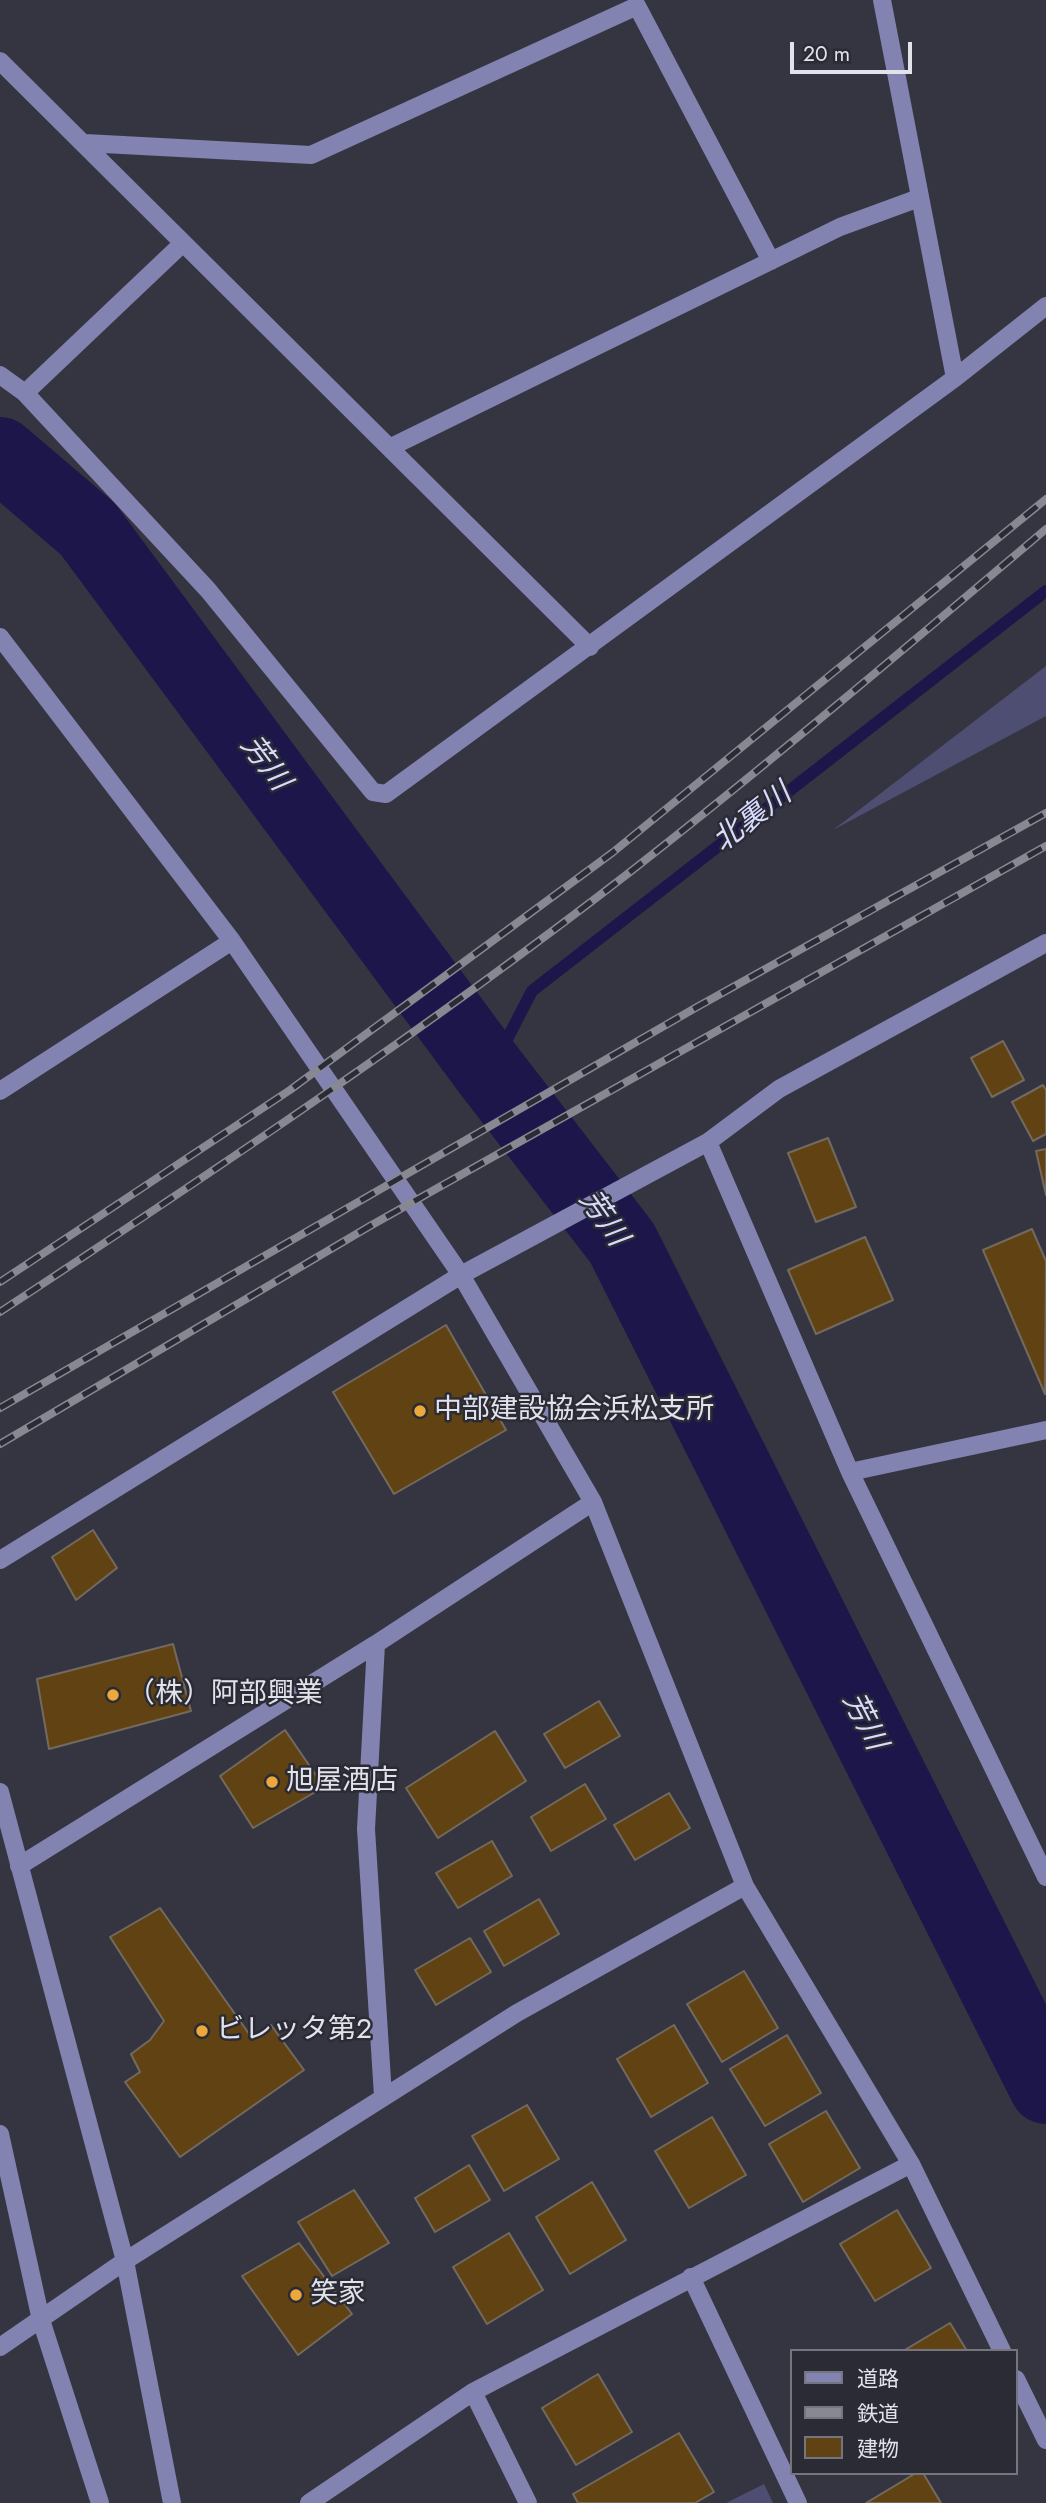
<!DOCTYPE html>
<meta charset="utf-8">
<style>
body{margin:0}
#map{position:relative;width:1046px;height:2503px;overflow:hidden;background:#353541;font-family:Jost,"Noto Sans JP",sans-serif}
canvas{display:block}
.legend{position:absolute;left:790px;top:2349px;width:228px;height:126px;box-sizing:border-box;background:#2b2b36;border:2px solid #74757e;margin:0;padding:9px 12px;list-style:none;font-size:21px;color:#e2e3ea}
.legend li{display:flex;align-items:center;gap:14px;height:35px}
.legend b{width:35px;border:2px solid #74757e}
.scale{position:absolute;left:790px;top:42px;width:122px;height:32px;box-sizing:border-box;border:4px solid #e2e3ea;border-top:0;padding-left:9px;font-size:21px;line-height:24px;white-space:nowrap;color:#e2e3ea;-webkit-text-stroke:5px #2b2b36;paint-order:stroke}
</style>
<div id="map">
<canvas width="1046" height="2503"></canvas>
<ul class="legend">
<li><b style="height:9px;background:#8283b1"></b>道路</li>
<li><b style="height:9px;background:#888892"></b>鉄道</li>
<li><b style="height:19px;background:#614313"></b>建物</li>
</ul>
<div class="scale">20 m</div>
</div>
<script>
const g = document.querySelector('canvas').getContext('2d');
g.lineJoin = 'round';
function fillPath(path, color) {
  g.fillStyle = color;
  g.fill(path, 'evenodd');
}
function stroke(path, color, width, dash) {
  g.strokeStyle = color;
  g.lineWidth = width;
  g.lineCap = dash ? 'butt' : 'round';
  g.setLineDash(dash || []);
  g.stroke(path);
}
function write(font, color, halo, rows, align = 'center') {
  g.font = font + ' Jost,"Noto Sans JP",sans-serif';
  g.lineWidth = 5;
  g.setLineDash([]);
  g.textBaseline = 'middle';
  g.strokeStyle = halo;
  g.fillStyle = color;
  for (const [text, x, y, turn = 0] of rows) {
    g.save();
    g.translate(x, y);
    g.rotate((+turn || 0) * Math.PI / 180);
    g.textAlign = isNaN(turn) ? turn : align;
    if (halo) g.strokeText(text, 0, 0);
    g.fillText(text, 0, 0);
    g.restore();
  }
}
fillPath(new Path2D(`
 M1046 666V716L833 830Z
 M764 2484 773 2503H726Z`), '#4d4e72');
stroke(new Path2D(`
 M490 1072 532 991 1046 591`), '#1c164a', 12);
stroke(new Path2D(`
 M0 454 88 529 490 1072 622 1243 1046 2087`), '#1c164a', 74);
const building = new Path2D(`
 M1003 1041 1024 1080 992 1097 971 1058Z
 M1043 1085 1046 1090V1134L1033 1141 1012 1102Z
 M828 1138 856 1207 816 1222 788 1153Z
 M1046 1149V1195L1036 1151Z
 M1032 1229 1046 1261 1045 1394 983 1250Z
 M865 1237 893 1300 816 1334 788 1270Z
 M446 1325 506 1430 394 1494 333 1392Z
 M93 1530 117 1568 76 1600 52 1557Z
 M173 1644 191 1711 49 1749 37 1679Z
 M599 1701 620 1736 565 1768 544 1734Z
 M285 1730 324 1787 253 1828 220 1776Z
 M495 1731 526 1781 438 1838 406 1788Z
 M585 1784 606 1819 551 1851 531 1817Z
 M669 1793 690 1828 635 1860 614 1825Z
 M492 1841 512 1876 458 1908 436 1873Z
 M539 1899 559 1934 504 1966 484 1931Z
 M160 1908 252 2038 271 2025 304 2070 180 2157 125 2082 140 2072 131 2054 150 2040 164 2021 110 1937Z
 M470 1938 491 1972 436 2005 415 1970Z
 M744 1971 778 2028 722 2062 687 2004Z
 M674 2025 708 2083 651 2117 617 2059Z
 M787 2035 821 2093 765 2126 730 2069Z
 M527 2105 559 2159 504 2191 472 2136Z
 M826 2111 860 2168 803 2202 769 2144Z
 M712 2117 746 2175 689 2208 655 2151Z
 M469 2165 490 2200 435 2232 415 2198Z
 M592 2182 626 2240 570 2274 536 2217Z
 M354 2190 389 2243 332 2276 298 2222Z
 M897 2210 931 2268 875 2301 840 2244Z
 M509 2233 543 2290 487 2324 453 2267Z
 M299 2243 352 2314 298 2355 242 2276Z
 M950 2323 967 2351H903Z
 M598 2374 632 2432 576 2465 542 2408Z
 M679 2433 714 2492 695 2503H578L573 2494Z
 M916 2473H923L941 2503H866Z`);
fillPath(building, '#614313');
stroke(building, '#736a5f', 2);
stroke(new Path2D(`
 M882 0 955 378
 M0 61 590 647
 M85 143 311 155 637 6 771 261
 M0 375 25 393 208 590 373 792 386 794 955 378 1046 306
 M25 393 182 244
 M391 447 840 227 919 198
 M0 637 232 941 461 1275 593 1502 745 1886 911 2164 1002 2351
 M0 1091 232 941
 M708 1142 850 1472 1046 1877
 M850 1472 1046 1430
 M0 1560 461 1275 708 1142 779 1089 1046 943
 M376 1644 366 1829 383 2096
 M0 1792 125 2261 172 2503
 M19 1866 376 1644 593 1502
 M0 2134 41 2320 100 2503
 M691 2277 798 2503
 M0 2347 125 2261 517 2013 745 1886
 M1016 2379 1046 2440
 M473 2392 528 2503
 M309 2503 473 2392 911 2164`), '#8283b1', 18);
const rail = new Path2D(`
 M0 1282 290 1090 612 853 1046 499
 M0 1312C214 1171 427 1029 630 872 772 761 909 645 1046 529
 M0 1408 697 1007 1046 813
 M0 1444 370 1226 1046 846`);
stroke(rail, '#888892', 8);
stroke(rail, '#2b2b36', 5, [16]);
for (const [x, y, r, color] of [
 [420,1411,7,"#eda83c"],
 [113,1695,7,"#eda83c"],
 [272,1782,7,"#eda83c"],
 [202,2031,7,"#eda83c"],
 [296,2295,7,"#eda83c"]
]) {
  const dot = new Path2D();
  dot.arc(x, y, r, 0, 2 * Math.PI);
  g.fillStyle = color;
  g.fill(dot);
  stroke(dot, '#2b2b36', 2.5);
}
write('28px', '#e2e3ea', '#2b2b36', [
 ["中部建設協会浜松支所",434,1411],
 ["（株）阿部興業",127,1695],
 ["旭屋酒店",286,1782],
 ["ビレッタ第2",216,2031],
 ["笑家",310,2295]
], 'left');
write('italic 30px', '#d8dafe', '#2b2b36', [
 ["芳川",264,764,53],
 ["北裏川",753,819,-38],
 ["芳川",602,1219,55],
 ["芳川",863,1722,63]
]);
</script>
